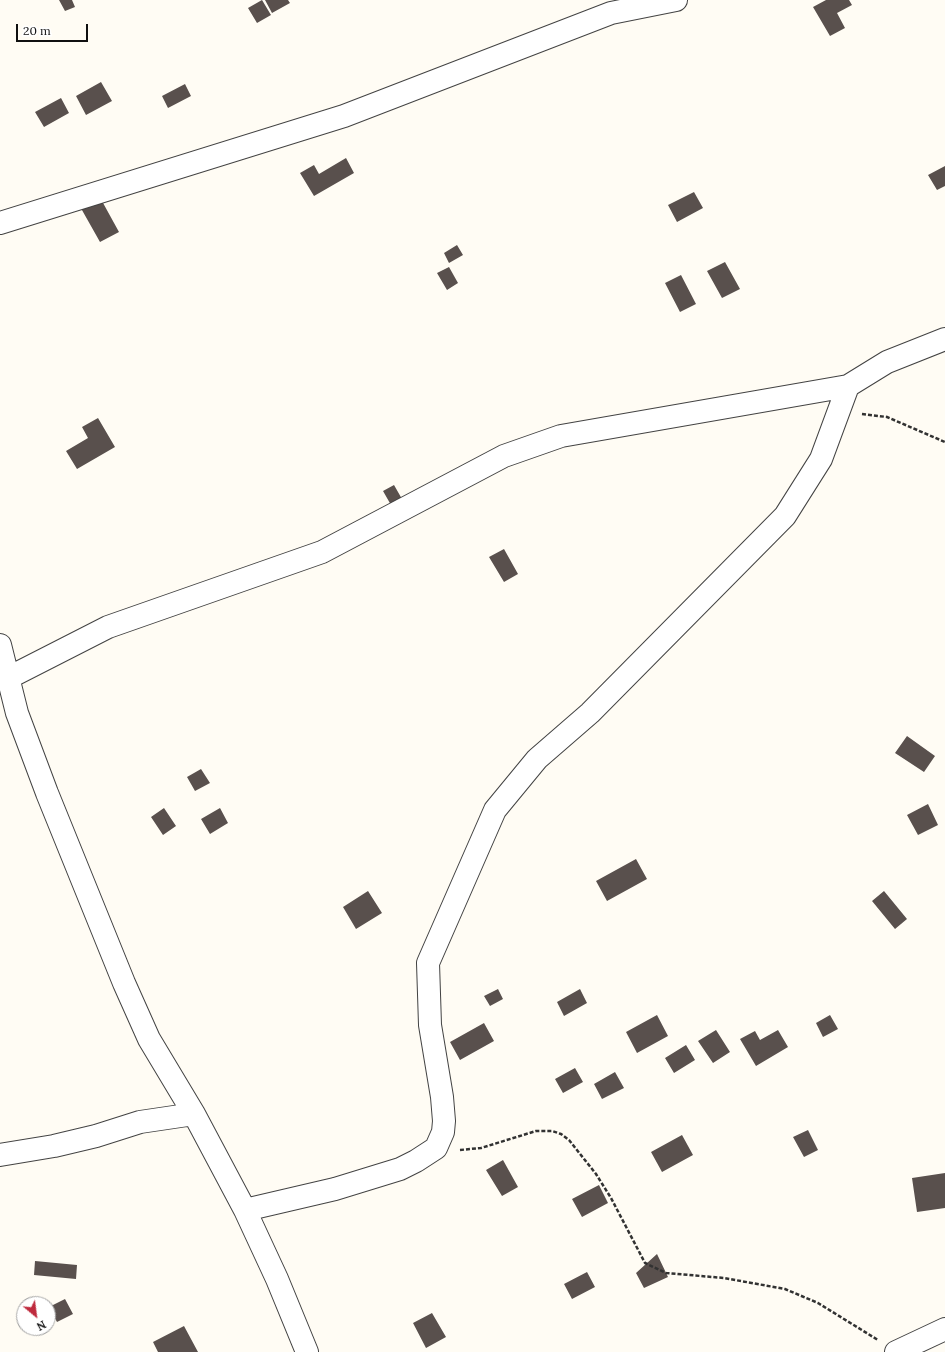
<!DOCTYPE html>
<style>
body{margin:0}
#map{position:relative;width:945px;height:1352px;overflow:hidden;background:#fffcf4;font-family:Lora,serif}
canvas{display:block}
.north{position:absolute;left:16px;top:1296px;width:40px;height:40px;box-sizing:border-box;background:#fff;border:1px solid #9f9f9f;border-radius:50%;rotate:151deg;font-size:11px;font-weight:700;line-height:16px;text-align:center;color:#101010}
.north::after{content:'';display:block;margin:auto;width:14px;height:18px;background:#bf2a3d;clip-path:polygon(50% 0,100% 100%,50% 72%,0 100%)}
.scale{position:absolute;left:16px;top:24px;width:72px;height:18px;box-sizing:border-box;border:2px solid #101010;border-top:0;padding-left:5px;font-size:12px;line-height:14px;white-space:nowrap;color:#101010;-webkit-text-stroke:3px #fff;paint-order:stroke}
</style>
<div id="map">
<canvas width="945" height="1352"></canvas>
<div class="north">N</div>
<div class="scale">20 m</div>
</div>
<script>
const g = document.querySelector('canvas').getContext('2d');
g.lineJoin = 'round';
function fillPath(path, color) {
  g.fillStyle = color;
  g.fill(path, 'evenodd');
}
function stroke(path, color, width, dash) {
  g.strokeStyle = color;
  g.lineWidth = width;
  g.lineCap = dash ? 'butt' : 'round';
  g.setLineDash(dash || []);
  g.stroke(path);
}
fillPath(new Path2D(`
 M59 0H72L75 7 65 11Z
 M262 0 271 15 257 23 248 8Z
 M265 0H288L290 3 272 13Z
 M826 0H849L852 5 837 13 845 28 830 36 813 7Z
 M101 82 112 101 86 115 76 96Z
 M185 84 191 96 168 108 162 96Z
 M61 98 69 113 44 127 35 112Z
 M346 158 354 173 314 196 300 173 314 165 319 174Z
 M945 166V186L937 190 928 175Z
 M97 192 119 232 100 242 78 203Z
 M694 192 703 208 677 222 668 205Z
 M457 245 463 255 449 263 444 253Z
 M725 262 740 289 722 298 707 271Z
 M449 267 458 283 447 290 437 273Z
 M681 275 696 304 680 312 665 283Z
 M98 418 115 447 77 469 66 451 88 438 82 427Z
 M394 485 402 499 391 505 383 491Z
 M504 549 518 574 504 582 489 557Z
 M907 736 935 756 924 772 895 753Z
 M201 769 210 783 195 791 187 777Z
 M928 804 938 825 918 835 907 815Z
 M164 808 176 826 163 835 151 817Z
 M220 808 228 823 210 834 201 819Z
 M636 859 647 879 607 901 596 881Z
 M368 891 382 913 356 929 343 907Z
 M884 891 907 919 895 929 872 901Z
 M498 989 503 999 490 1006 484 996Z
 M580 989 587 1003 564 1016 557 1002Z
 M657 1015 668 1036 637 1053 626 1032Z
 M830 1015 838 1029 823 1037 816 1023Z
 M484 1023 494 1041 460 1060 450 1042Z
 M716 1030 730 1052 713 1063 698 1041Z
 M778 1030 788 1047 756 1066 740 1039 755 1031 760 1040Z
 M686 1045 695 1060 674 1073 665 1058Z
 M575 1068 583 1082 563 1093 555 1079Z
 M615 1072 624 1088 602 1099 594 1084Z
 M808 1130 818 1150 804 1157 793 1137Z
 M682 1135 693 1155 662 1172 651 1152Z
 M503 1160 518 1187 502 1196 486 1170Z
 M945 1173V1208L917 1212 912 1178Z
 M599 1185 608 1203 582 1217 572 1199Z
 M657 1254 668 1277 644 1288 636 1273Z
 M35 1261 77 1265 76 1279 34 1275Z
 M587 1272 595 1287 572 1299 564 1284Z
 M65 1299 73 1314 57 1322 49 1307Z
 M432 1313 446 1337 426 1348 413 1323Z
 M184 1326 198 1352H158L153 1342Z`), '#59504d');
const minor = new Path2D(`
 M0 223 344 116 611 13 676 0
 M0 645 17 713 47 793 124 983 149 1039 194 1114 245 1210 277 1279 307 1352
 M8 678 108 627 322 552 504 456 561 436 848 386 887 362 945 339
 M0 1155 54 1146 96 1136 140 1122 194 1114
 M245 1210 335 1189 400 1169 416 1161 436 1148 443 1132 444 1121 442 1097 430 1025 428 963 495 810 537 759 590 713 785 516 821 459 848 386
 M896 1352 945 1329`);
stroke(minor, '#434343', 24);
stroke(new Path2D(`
 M862 414 887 417 945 442
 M460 1150 481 1148 536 1131H552L561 1134 569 1140 596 1174 611 1198 645 1263 666 1273 724 1278 785 1289 818 1303 878 1340`), '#323232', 2.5, [4, 2]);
stroke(minor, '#fff', 22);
</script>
